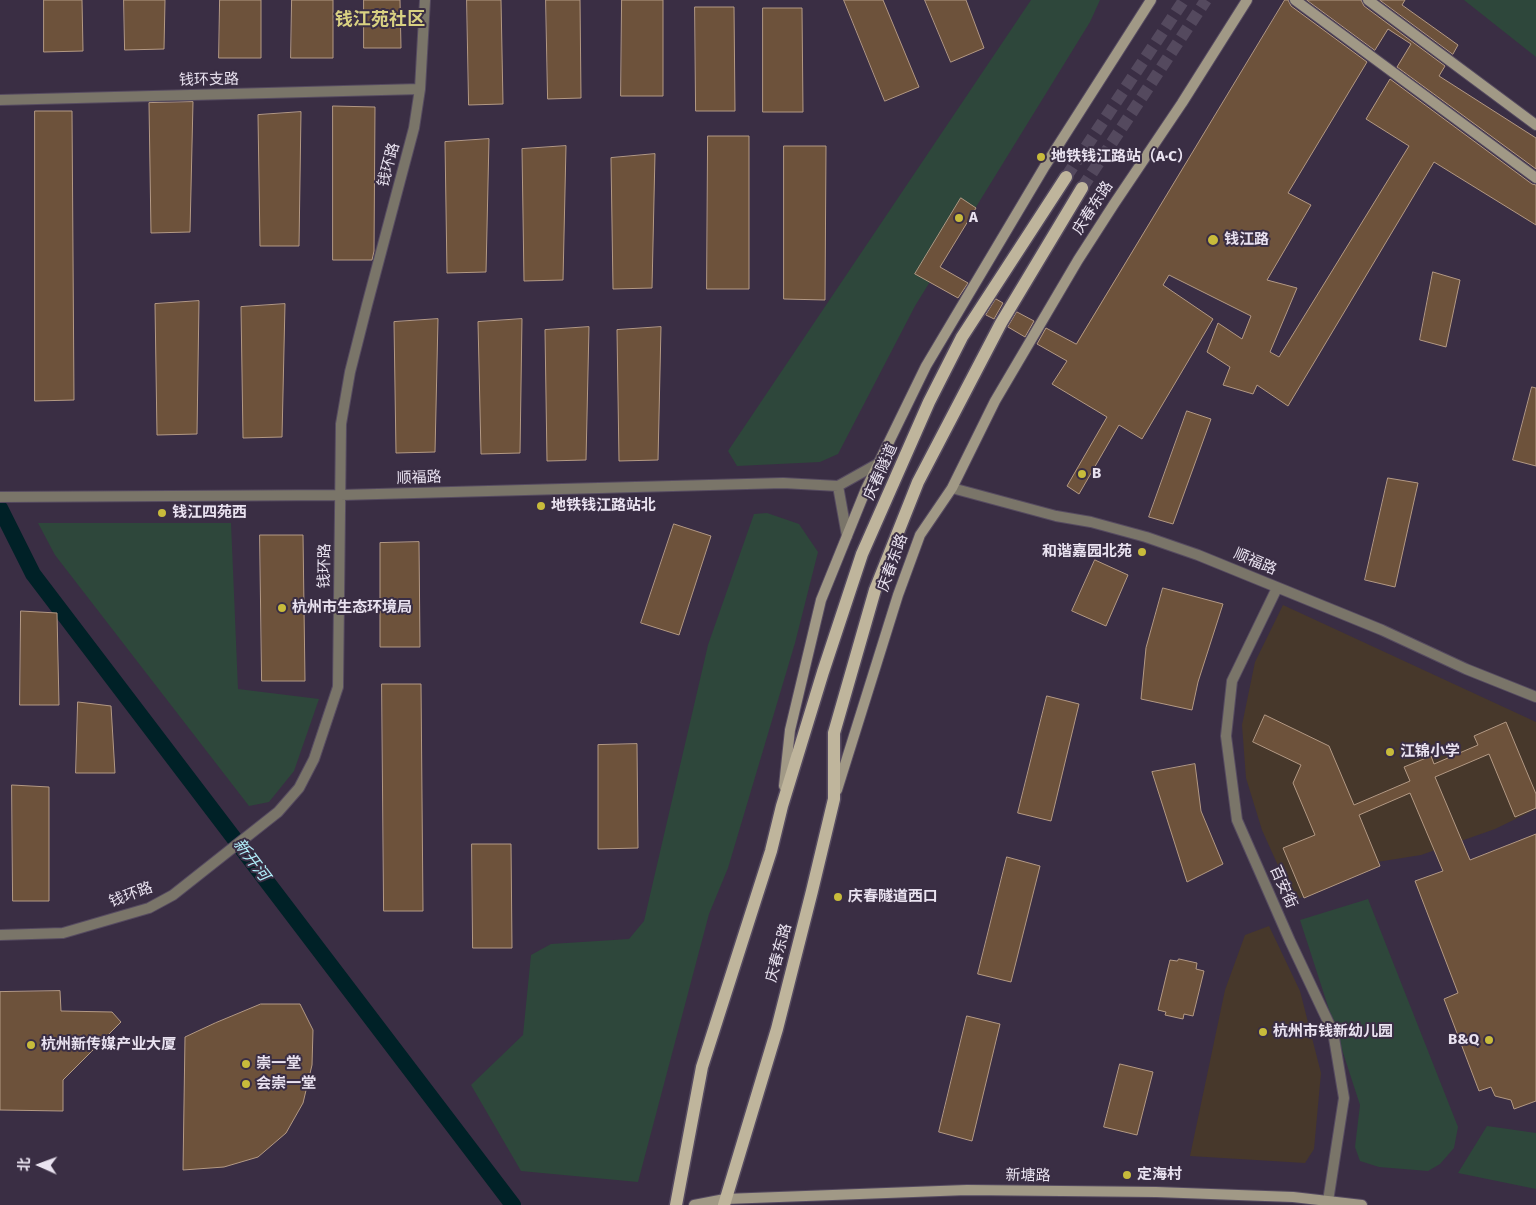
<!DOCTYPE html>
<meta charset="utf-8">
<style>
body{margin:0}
#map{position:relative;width:1536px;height:1205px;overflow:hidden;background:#3a2e44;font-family:"Fira Sans","Noto Sans SC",sans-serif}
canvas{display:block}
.north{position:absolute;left:15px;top:1140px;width:50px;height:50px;-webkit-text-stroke:4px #3a2e44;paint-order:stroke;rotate:272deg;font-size:14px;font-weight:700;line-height:20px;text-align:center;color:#e9e2f0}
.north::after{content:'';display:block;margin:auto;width:18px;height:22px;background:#e9e2f0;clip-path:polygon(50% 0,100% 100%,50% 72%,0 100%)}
</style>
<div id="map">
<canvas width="1536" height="1205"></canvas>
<div class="north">北</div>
</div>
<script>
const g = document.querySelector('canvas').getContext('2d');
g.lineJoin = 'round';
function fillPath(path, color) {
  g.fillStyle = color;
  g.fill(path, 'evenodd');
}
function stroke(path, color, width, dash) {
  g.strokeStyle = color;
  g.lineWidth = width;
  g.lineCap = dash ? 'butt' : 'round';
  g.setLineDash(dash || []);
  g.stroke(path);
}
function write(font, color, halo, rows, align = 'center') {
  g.font = font + ' "Fira Sans","Noto Sans SC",sans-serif';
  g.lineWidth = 4;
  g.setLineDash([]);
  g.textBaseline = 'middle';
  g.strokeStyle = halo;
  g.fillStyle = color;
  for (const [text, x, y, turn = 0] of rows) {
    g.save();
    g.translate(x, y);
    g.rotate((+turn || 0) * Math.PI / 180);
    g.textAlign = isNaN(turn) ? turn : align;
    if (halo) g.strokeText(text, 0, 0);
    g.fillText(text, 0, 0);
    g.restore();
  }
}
fillPath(new Path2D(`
 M1283 605 1536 722V809L1495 829 1421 855 1377 862 1294 901 1262 830 1246 778 1242 725 1255 662Z
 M1269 926 1300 991 1321 1073 1314 1149 1305 1163 1190 1156 1225 990 1245 935Z`), '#47382b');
fillPath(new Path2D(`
 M1031 0H1100L1090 22 915 306 838 454 820 462 737 466 728 451Z
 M1464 0H1536V57Z
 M767 513 799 524 818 552 795 643 728 868 709 914 638 1182 521 1171 471 1085 523 1035 531 955 551 944 629 939 644 921 708 645 754 514Z
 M38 523H231L238 689 319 699 294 771 269 802 249 806 55 555Z
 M1368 899 1458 1127 1454 1148 1440 1164 1428 1171 1379 1167 1360 1161 1355 1147 1360 1105 1300 920Z
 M1487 1126 1536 1133V1189L1458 1173Z`), '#2e473b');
stroke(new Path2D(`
 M0 508 33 574 513 1205`), '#002127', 16);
const building = new Path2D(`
 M44 0H82L83 51 44 52Z
 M124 0H165L164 49 125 50Z
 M220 0H261V58H219Z
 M292 0H333V58H291Z
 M364 0H400L401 48H364Z
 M467 0H501L503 104 469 105Z
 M546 0H580L581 98 548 99Z
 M622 0H663V96H621Z
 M844 0H883L919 87 885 101Z
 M925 0H966L984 48 951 62Z
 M1285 0H1288L1291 6 1367 62 1288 193 1311 205 1267 280 1297 288 1270 352 1279 357 1409 146 1366 119 1390 79 1532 184 1536 185V225L1434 162 1288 406 1257 385 1253 394 1223 385 1230 367 1207 352 1218 323 1242 339 1251 316 1169 275 1163 285 1213 319 1142 439 1119 425 1079 494 1067 486 1107 417 1052 384 1067 361 1037 344 1046 328 1076 344Z
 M1307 0H1361L1364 6 1445 66 1439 76 1536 138V169L1397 67 1411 44 1388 29 1375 50Z
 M1380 0H1405L1402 5 1458 45 1453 54Z
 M695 7H734L735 111H696Z
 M763 8H802L803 112H763Z
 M193 102 190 232 151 233 149 103Z
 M333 106 375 107 374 251 372 260H333Z
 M35 111H72L74 400 35 401Z
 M301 112 299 246H260L258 115Z
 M708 136H749V289H707Z
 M489 139 486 272 447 273 445 142Z
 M566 146 563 280 524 281 522 149Z
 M784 146H826L825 300 784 299Z
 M655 154 652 288 613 289 611 158Z
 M961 198 976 208 940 267 968 283 958 298 915 274Z
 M1433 272 1460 280 1446 347 1420 340Z
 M996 299 1003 303 994 319 986 315Z
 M199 301 197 434 157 435 155 304Z
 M285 304 282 437 243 438 241 307Z
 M1017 312 1034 321 1025 337 1008 327Z
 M438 319 435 452 396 453 394 322Z
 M522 319 520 453 481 454 478 322Z
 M589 327 586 460 547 461 545 330Z
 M661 327 658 460 619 461 617 330Z
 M1532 387 1536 388V466L1513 460Z
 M1187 411 1211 419 1173 524 1149 517Z
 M1388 478 1418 483 1395 587 1365 580Z
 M674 524 711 536 679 635 641 623Z
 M260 535H303L305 681H262Z
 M419 542 420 647H380V543Z
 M1095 560 1128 575 1106 626 1072 611Z
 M1163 588 1223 604 1198 682 1192 710 1141 699 1146 648Z
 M21 611 57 613 59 705H20Z
 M382 684H421L423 911H384Z
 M1047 696 1079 704 1051 821 1018 813Z
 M78 702 111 706 115 773H76Z
 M1265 715 1329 746 1354 805 1410 781 1404 767 1431 756 1434 764 1478 745 1474 736 1506 722 1536 794V808L1515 817 1489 754 1435 777 1470 860 1536 834V1101L1514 1109 1511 1100 1495 1096 1491 1087 1479 1091 1444 999 1458 993 1415 881 1443 871 1410 793 1359 815 1380 866 1304 898 1283 848 1315 835 1293 783 1301 765 1253 742Z
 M637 744 638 848 598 849V745Z
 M1195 764 1201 811 1223 864 1187 882 1152 772Z
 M12 785 49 787V901H13Z
 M472 844H511L512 948H473Z
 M1007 857 1040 866 1011 982 978 974Z
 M1179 959 1197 963 1196 969 1204 971 1193 1016 1184 1014 1183 1019 1165 1015 1166 1012 1158 1010 1170 960 1177 961Z
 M60 991 61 1011 112 1012 121 1022 63 1080V1111L0 1110V992Z
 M261 1004H300L313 1030 312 1065 303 1103 286 1133 258 1157 224 1167 183 1170 185 1037 215 1023Z
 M967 1016 1000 1024 972 1141 939 1132Z
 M1120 1064 1153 1072 1137 1135 1104 1127Z`);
fillPath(building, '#6d523b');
stroke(building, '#b39984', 1);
stroke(new Path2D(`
 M1066 177 1184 0
 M1082 188 1206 0`), '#54495e', 12, [12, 6]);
const minor = new Path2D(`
 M0 100 420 89
 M838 486 847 536
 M838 486 879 463
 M952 488 1056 516 1091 522 1146 537 1198 555 1382 630 1466 669 1536 697
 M0 497 341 495 783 483 838 486
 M1277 588 1232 681 1226 736 1237 820 1290 941 1333 1032 1344 1098 1328 1201
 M0 935 63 933 149 908 173 895 278 812 299 788 314 759 338 687 341 424 350 372 367 305 414 128 420 89 425 0`);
const secondary = new Path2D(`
 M1295 0 1536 178
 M1368 0 1536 125
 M784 786 790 730 821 600 866 489 926 366 1045 166 1151 0
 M837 790 898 595 920 535 952 488 995 401 1078 260 1114 204 1182 103 1247 0
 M694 1205 725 1199 967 1190 1156 1192 1293 1197 1362 1205`);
const primary = new Path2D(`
 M676 1205 702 1067 771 851 782 806 823 672 862 554 929 402 962 337 1066 177
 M724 1205 777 1029 812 891 834 799V733L875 590 918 482 1001 323 1082 188`);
stroke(minor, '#564b60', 12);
stroke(secondary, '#564b60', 12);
stroke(primary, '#564b60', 15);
stroke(minor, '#7a7569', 10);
stroke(secondary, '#a19986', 10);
stroke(primary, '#bfb59c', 12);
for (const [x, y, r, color] of [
 [1041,157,5,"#c8bb3b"],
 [959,218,5,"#c8bb3b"],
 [1213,240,6,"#c8bb3b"],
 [1082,474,5,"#c8bb3b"],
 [541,506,5,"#c8bb3b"],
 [162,513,5,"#c8bb3b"],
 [1142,552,5,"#c8bb3b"],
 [282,608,5,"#c8bb3b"],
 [1390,752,5,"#c8bb3b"],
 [838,897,5,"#c8bb3b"],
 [1263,1032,5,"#c8bb3b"],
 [1489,1040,5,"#c8bb3b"],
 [31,1045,5,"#c8bb3b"],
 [246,1064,5,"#c8bb3b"],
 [246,1084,5,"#c8bb3b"],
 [1127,1175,5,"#c8bb3b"]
]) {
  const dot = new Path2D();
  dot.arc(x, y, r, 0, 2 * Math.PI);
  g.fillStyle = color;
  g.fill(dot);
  stroke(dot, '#3a2e44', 2);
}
write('15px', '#e9e2f0', '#3a2e44', [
 ["钱环支路",209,80,-1],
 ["钱环路",389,165,-75],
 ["庆春东路",1093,208,-57],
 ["庆春隧道",881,472,-66],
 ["顺福路",419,478,-2],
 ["顺福路",1255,562,23],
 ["庆春东路",893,563,-70],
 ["钱环路",325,566,-89],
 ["百安街",1283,887,66],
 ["钱环路",131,895,-20],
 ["庆春东路",779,953,-75],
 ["新塘路",1028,1176,1]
]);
write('bold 15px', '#e9e2f0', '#3a2e44', [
 ["地铁钱江路站（A·C）",1051,157],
 ["A",969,218],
 ["钱江路",1224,240],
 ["B",1092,474],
 ["地铁钱江路站北",551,506],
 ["钱江四苑西",172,513],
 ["和谐嘉园北苑",1132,552,"right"],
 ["杭州市生态环境局",292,608],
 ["江锦小学",1400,752],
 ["庆春隧道西口",848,897],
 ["杭州市钱新幼儿园",1273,1032],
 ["B&Q",1479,1040,"right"],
 ["杭州新传媒产业大厦",41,1045],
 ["崇一堂",256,1064],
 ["会崇一堂",256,1084],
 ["定海村",1137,1175]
], 'left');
write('italic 16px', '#b1effb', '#3a2e44', [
 ["新开河",251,860,53]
]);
write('bold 18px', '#d9d182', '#3a2e44', [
 ["钱江苑社区",380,20]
]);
</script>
